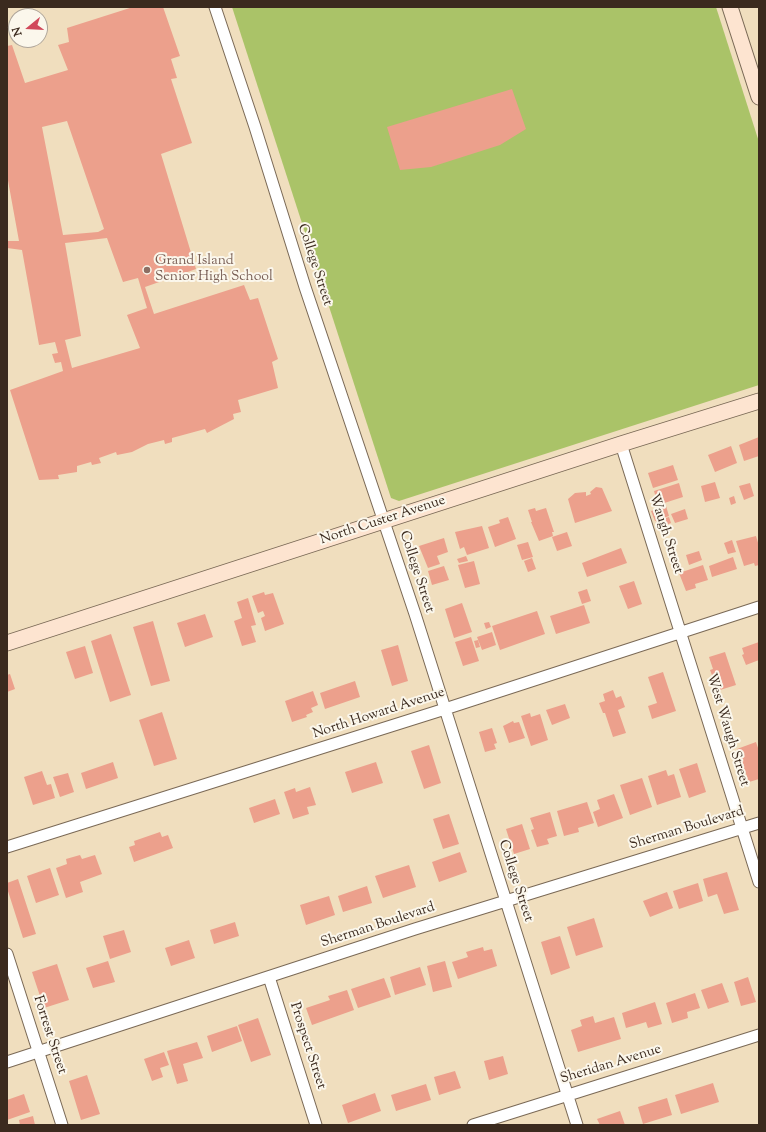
<!DOCTYPE html>
<style>
body{margin:0}
#map{position:relative;width:766px;height:1132px;overflow:hidden;background:#f0debe;font-family:"Sorts Mill Goudy",serif}
canvas{display:block}
.frame{position:absolute;inset:0;border:8px solid #3b2a1e;pointer-events:none}
.north{position:absolute;left:8px;top:8px;width:40px;height:40px;box-sizing:border-box;background:#fbf7ec;border:1px solid #aea59a;border-radius:50%;rotate:252deg;font-size:11px;font-weight:700;line-height:16px;text-align:center;color:#3b2a1e}
.north::after{content:'';display:block;margin:auto;width:14px;height:18px;background:#d1495b;clip-path:polygon(50% 0,100% 100%,50% 72%,0 100%)}
</style>
<div id="map">
<canvas width="766" height="1132"></canvas>
<div class="frame"></div>
<div class="north">N</div>
</div>
<script>
const g = document.querySelector('canvas').getContext('2d');
g.lineJoin = 'round';
function fillPath(path, color) {
  g.fillStyle = color;
  g.fill(path, 'evenodd');
}
function stroke(path, color, width, dash) {
  g.strokeStyle = color;
  g.lineWidth = width;
  g.lineCap = dash ? 'butt' : 'round';
  g.setLineDash(dash || []);
  g.stroke(path);
}
function write(font, color, halo, rows, align = 'center') {
  g.font = font + ' "Sorts Mill Goudy",serif';
  g.lineWidth = 4;
  g.setLineDash([]);
  g.textBaseline = 'middle';
  g.strokeStyle = halo;
  g.fillStyle = color;
  for (const [text, x, y, turn = 0] of rows) {
    g.save();
    g.translate(x, y);
    g.rotate((+turn || 0) * Math.PI / 180);
    g.textAlign = isNaN(turn) ? turn : align;
    if (halo) g.strokeText(text, 0, 0);
    g.fillText(text, 0, 0);
    g.restore();
  }
}
fillPath(new Path2D(`
 M232 7H716L759 142V385L399 501 391 498Z`), '#aac368');
fillPath(new Path2D(`
 M133 7H163L180 56 171 59 177 78 171 79 192 143 161 154 196 269 145 287 154 314 244 285 250 300 258 298 278 359 272 362 278 388 238 400 241 412 233 414 234 419 207 433 205 429 172 438V442L165 444 164 440 148 444 132 452 117 455 116 452 99 458 101 463 92 465 91 462 77 466V472L58 475 59 479 39 480 10 390 63 371 61 362 55 363 52 354 58 353 55 342 39 345 22 250 7 248V241H19L7 175V46L12 45 25 83 68 70 58 45 69 42 67 28ZM67 121 104 229 98 232 63 235 42 127ZM107 238 123 282 138 278 147 308 127 315 140 348 72 368 65 340 81 336 65 243Z
 M512 89 526 129 500 145 431 167 400 170 387 127Z
 M759 437V456L744 461 739 445Z
 M731 446 737 463 715 472 708 455Z
 M673 465 678 480 653 488 648 473Z
 M715 482 720 498 705 502 701 486Z
 M679 483 683 497 658 505 654 491Z
 M750 483 754 496 744 500 739 486Z
 M596 487 602 488 612 511 575 523 568 499 575 493 586 492V496L591 494 590 492Z
 M734 496 736 503 731 505 729 498Z
 M666 506 669 516 655 521 651 511Z
 M535 508 536 511 546 508 554 532H552L553 536 539 541 531 522H532L528 510Z
 M685 509 688 519 675 523 671 514Z
 M508 517 516 539 495 547 488 527 500 523 499 520Z
 M669 517 671 523 658 528 656 521Z
 M482 526 489 548 467 555 464 547 460 549 455 532Z
 M567 532 572 546 557 551 552 537Z
 M756 536 759 546V565L755 566 754 563 744 566 736 541Z
 M444 538 448 552 437 556 440 564 428 568 419 546Z
 M732 540 736 552 728 554 724 543Z
 M528 542 533 557 522 560 517 545Z
 M621 548 627 563 587 577 582 563Z
 M699 551 702 560 689 565 686 555Z
 M466 556 468 561 459 563 457 559Z
 M733 557 737 569 712 577 709 566Z
 M532 558 536 569 528 572 524 561Z
 M474 561 480 584 465 588 458 565Z
 M703 565 708 580 695 584 696 588 686 591 679 573Z
 M444 566 449 580 432 585 428 571Z
 M634 581 642 604 628 609 619 586Z
 M587 589 591 601 582 604 578 592Z
 M264 592 265 595 273 593 284 624 265 631 261 618 265 616 263 611 258 613 252 596Z
 M248 598 256 625 251 626 256 642 242 646 234 621 242 618 237 602Z
 M462 603 472 632 454 638 445 609Z
 M584 605 590 623 556 634 550 616Z
 M537 611 545 634 500 650 492 626Z
 M205 614 213 637 185 647 177 623Z
 M153 621 170 681 151 686 133 627Z
 M489 622 491 627 486 629 484 623Z
 M492 632 496 645 482 650 477 637Z
 M111 634 131 695 110 702 91 641Z
 M471 637 479 661 463 666 455 642Z
 M478 640 480 647 476 648 474 641Z
 M759 642V660L746 665 742 655 744 654 742 648Z
 M398 645 408 681 392 686 381 650Z
 M85 646 93 673 75 679 66 652Z
 M725 652 736 685 720 690 718 683H715L710 670 713 669 709 657Z
 M663 672 676 711 652 719 648 706 657 703 648 677Z
 M10 674 15 689 7 692V675Z
 M355 681 360 697 325 709 320 693Z
 M613 690 616 698 621 696 625 707 618 710 626 733 613 737 605 713H603L599 703 605 701 603 694Z
 M313 691 318 705 311 708 313 712 306 715 307 717 292 722 285 701Z
 M565 704 570 718 552 725 546 710Z
 M162 712 177 759 154 766 139 720Z
 M530 713 531 717 540 714 548 740 531 746 521 716Z
 M513 721 514 723 519 722 525 738 509 743 503 726Z
 M492 728 497 743 494 744 496 749 485 752 479 732Z
 M756 742 759 751V779L749 782 737 749Z
 M429 745 441 783 424 789 411 751Z
 M113 762 118 778 86 789 81 773Z
 M376 762 383 783 352 793 345 772Z
 M697 763 706 792 689 798 679 769Z
 M666 770 668 776 674 774 681 797 657 805 648 776Z
 M42 771 47 785 51 784 55 798 33 805 24 777Z
 M68 773 74 792 60 797 53 777Z
 M642 778 652 807 630 815 620 785Z
 M310 787 316 805 307 807 309 814 293 819 284 792 295 788 296 792Z
 M614 794 623 818 598 827 593 812 600 809 597 800Z
 M275 799 280 814 254 823 249 808Z
 M587 802 594 823 578 828 579 832 564 836 557 811Z
 M550 812 557 836 547 839 549 844 537 847 531 830 534 829 530 818Z
 M449 814 459 844 443 849 433 819Z
 M522 824 530 849 514 854 506 829Z
 M160 832 162 837 168 835 173 848 134 862 129 847 135 845 134 841Z
 M460 852 467 872 439 882 432 862Z
 M80 855 82 859 95 855 102 874 80 882 83 892 66 898 56 868 67 864 66 859Z
 M409 865 416 887 383 898 375 876Z
 M50 868 59 895 36 903 27 876Z
 M727 872 739 910 724 914 717 894 708 897 703 879Z
 M18 879 36 934 23 938 7 888V883Z
 M698 883 703 901 679 909 673 891Z
 M367 886 372 903 343 912 338 896Z
 M667 892 673 908 650 917 643 901Z
 M329 896 335 915 306 925 300 905Z
 M594 918 603 947 576 956 567 927Z
 M235 922 239 936 214 944 210 930Z
 M124 930 131 952 110 959 103 936Z
 M560 936 570 968 551 975 541 942Z
 M189 940 195 958 171 966 165 948Z
 M483 947 484 951 492 949 497 966 458 979 452 962 468 957 466 952Z
 M108 961 115 982 93 988 86 968Z
 M445 961 452 987 433 992 427 966Z
 M57 964 69 1000 44 1008 32 972Z
 M420 967 426 985 395 995 390 977Z
 M748 977 756 1002 741 1006 734 982Z
 M384 978 391 997 358 1008 351 989Z
 M722 983 729 1002 708 1009 701 990Z
 M347 990 354 1010 312 1025 306 1008 330 1000 328 996Z
 M695 993 700 1008 687 1012 688 1018 672 1023 666 1003Z
 M655 1002 662 1024 648 1028 646 1022 626 1028 622 1013Z
 M593 1016 595 1023 614 1017 621 1039 578 1052 571 1030 582 1026 580 1020Z
 M258 1018 271 1055 251 1062 238 1025Z
 M237 1026 242 1041 212 1052 207 1036Z
 M197 1042 203 1058 183 1064 188 1081 177 1084 167 1051Z
 M164 1052 169 1065 160 1068 163 1077 152 1081 144 1059Z
 M503 1056 508 1074 489 1080 484 1061Z
 M455 1071 461 1088 439 1095 434 1077Z
 M87 1075 100 1114 81 1120 69 1081Z
 M713 1083 719 1102 681 1114 675 1095Z
 M426 1084 431 1100 396 1111 391 1095Z
 M375 1093 381 1111 348 1123 342 1105Z
 M24 1094 30 1112 7 1120V1100Z
 M667 1098 672 1115 643 1124 638 1107Z
 M620 1111 625 1125H600L597 1119Z
 M33 1116 35 1125H20L19 1120Z`), '#eca08c');
const street = new Path2D(`
 M215 7 255 127 305 287 415 614 577 1125
 M621 444 759 882
 M7 847 445 709 759 607
 M7 954 62 1125
 M269 977 316 1125
 M7 1062 415 929 759 823
 M473 1125 759 1035`);
const secondary = new Path2D(`
 M730 7 759 97
 M7 643 621 444 759 401`);
stroke(street, '#7a6956', 13);
stroke(secondary, '#7a6956', 17);
stroke(street, '#fff', 11);
stroke(secondary, '#fde4d0', 15);
for (const [x, y, r, color] of [
 [147,270,4,"#8d6e63"]
]) {
  const dot = new Path2D();
  dot.arc(x, y, r, 0, 2 * Math.PI);
  g.fillStyle = color;
  g.fill(dot);
  stroke(dot, '#fbf7ec', 1.5);
}
write('14px', '#785e54', '#fbf7ec', [
 ["Grand Island",155,262],
 ["Senior High School",155,278]
], 'left');
write('14px', '#3b2a1e', '#fbf7ec', [
 ["College Street",314,265,72],
 ["North Custer Avenue",383,521,-18],
 ["Waugh Street",665,534,72],
 ["College Street",416,572,72],
 ["North Howard Avenue",379,714,-18],
 ["West Waugh Street",727,730,73],
 ["Sherman Boulevard",687,829,-17],
 ["College Street",515,881,72],
 ["Sherman Boulevard",378,926,-18],
 ["Forrest Street",49,1035,72],
 ["Prospect Street",307,1046,72],
 ["Sheridan Avenue",611,1065,-17]
]);
</script>
